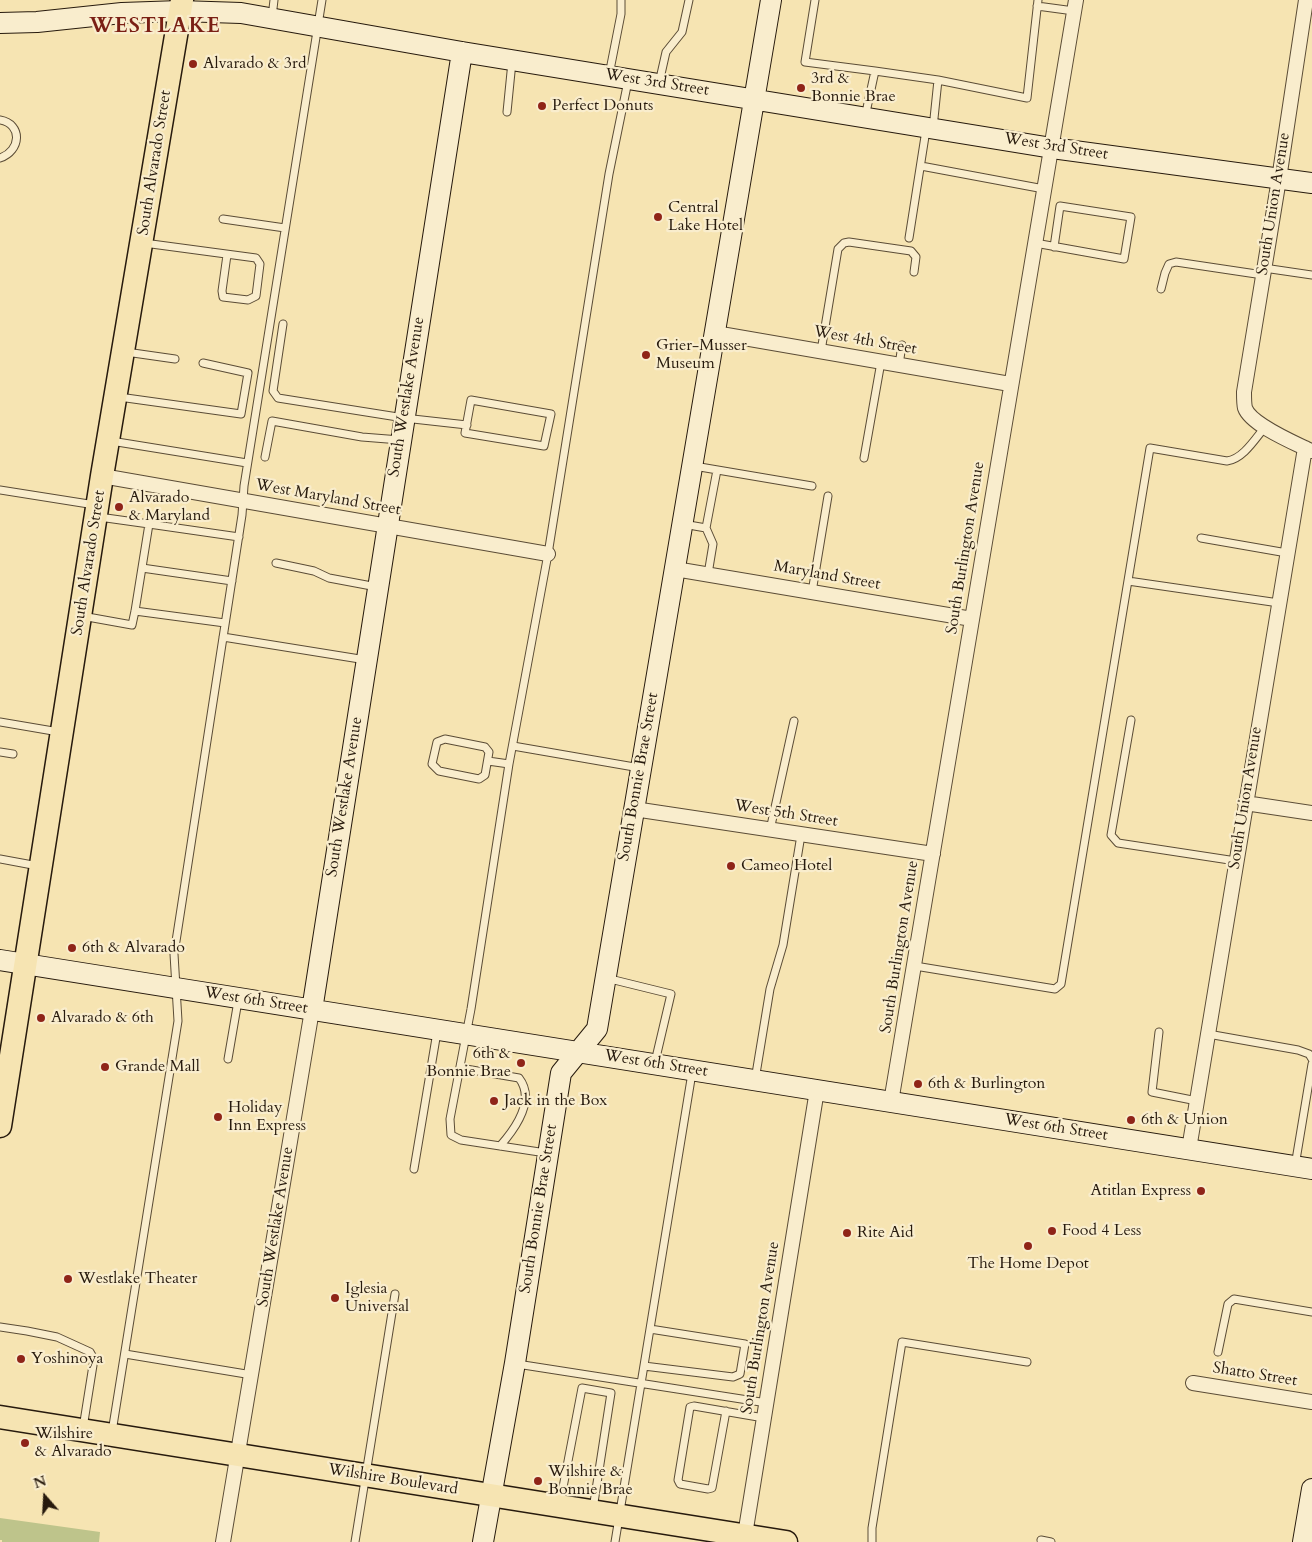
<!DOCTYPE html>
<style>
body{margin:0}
#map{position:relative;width:1312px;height:1542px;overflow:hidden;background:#f6e4b2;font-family:Cardo,serif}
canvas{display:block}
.north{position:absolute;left:20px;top:1472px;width:50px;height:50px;-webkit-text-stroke:4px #f9edcd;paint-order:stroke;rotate:341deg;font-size:14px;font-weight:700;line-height:20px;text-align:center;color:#271a0d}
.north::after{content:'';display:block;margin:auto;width:18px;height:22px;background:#271a0d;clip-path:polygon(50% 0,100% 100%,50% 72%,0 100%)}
</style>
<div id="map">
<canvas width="1312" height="1542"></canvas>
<div class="north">N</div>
</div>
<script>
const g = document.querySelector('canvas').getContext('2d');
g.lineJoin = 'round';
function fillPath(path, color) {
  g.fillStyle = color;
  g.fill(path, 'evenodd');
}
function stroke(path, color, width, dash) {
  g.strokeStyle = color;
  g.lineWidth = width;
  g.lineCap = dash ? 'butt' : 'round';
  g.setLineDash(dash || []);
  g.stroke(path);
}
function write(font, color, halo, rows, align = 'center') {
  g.font = font + ' Cardo,serif';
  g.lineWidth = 4.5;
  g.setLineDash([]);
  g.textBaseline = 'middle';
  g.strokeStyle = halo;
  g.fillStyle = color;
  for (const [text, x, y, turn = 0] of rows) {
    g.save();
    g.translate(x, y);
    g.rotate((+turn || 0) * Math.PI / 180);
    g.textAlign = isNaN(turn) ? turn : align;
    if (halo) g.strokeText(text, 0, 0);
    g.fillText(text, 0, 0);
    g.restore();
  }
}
fillPath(new Path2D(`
 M0 1518 100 1532 99 1542H2V1540H0Z`), '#bec48b');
const lane = new Path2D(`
 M815 0 805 62 875 71 865 117
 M1037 6 1074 11
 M272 17 274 0
 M875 71 938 80
 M609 75 621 14V0
 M659 83 666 52 682 32 689 0
 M507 112 512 62
 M0 120C23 124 21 151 0 158
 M933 128 938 80 1027 98 1038 0
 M921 166 1044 189
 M223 219 285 228
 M909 238 926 130
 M144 243 256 258 260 264 256 296 248 300 223 297 222 291 227 255
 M1035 243 1124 259 1131 217 1060 206 1054 247
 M1264 268 1312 275
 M1161 289 1165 273 1169 264 1176 262 1263 275
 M283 324 273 391 278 398 404 418 467 425
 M821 351 838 249 844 243 849 242 911 251 916 257 914 272
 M126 352 175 359
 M899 365 902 345
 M119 397 241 414 248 373 203 363
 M471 400 551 414 544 446 465 433Z
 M111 441 247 463
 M265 457 272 421 362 437 400 440
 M864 458 881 362
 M694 466 812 486
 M0 490 95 505
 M149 524 239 537
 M683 524 706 528
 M1201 538 1287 553
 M276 563 314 571 329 578 377 587
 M142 568 232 581
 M708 574 713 544 706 528 717 470
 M1128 581 1279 603
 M812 592 828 496
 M135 611 225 623
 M82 616 132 625 135 611 149 524 99 517
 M223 637 366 660
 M1131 720 1111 835 1118 843 1236 861
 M0 722 59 732
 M445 739 485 747 489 752 485 775 479 779 439 771 432 764 437 742Z
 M513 746 640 768
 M0 752 13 754
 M488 761 509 764
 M770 830 794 721
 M0 859 38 866
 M915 966 1055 989 1061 984 1150 448 1227 461C1243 459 1255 439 1265 427
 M606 978 671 994 655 1062
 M1159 1032 1152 1092 1197 1101
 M1208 1034 1298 1050 1309 1054 1312 1059
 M228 1059 238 1001
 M460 1068 519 1078C536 1100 515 1129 500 1146
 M755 1080 770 989 783 945 801 835
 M546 1153 461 1140 451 1135 450 1119 471 1009 509 764 548 554 609 174 628 81
 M1295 1166 1312 1064
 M414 1169 437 1032
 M0 1327 27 1331 57 1337 90 1352 94 1359 83 1428
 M1218 1352 1228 1304 1234 1299 1312 1312
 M125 1354 252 1375
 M517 1364 767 1403
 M644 1366 733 1377 740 1374 745 1344 650 1329
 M726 1411 712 1488 708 1489 680 1484 678 1480 690 1407 694 1406C718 1410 741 1414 764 1418
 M112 1432 178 1021 174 954 242 515 244 486 322 0
 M560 1503 582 1388 611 1393 593 1509
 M1041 1540 1051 1542
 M355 1542 395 1294
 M615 1542 692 1073
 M872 1542V1528L902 1342 1027 1362`);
const street = new Path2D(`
 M1306 0 1279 179 1244 392C1244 397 1244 404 1245 408 1251 425 1295 443 1311 451
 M715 333 1010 384
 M102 476 548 554
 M675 569 972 619
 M1245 803 1312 813
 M634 809 933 854
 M891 1102 1076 0
 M1189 1149 1305 448
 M1193 1383 1312 1402
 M744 1541 817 1090
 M223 1542 312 1010`);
const secondary = new Path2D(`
 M0 23 37 22 122 13 180 11 241 13 462 52 1052 148 1312 183
 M0 960 1312 1169
 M312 1010 462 52
 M483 1542 515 1363 561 1073 597 1029 771 0
 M1303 1542 1312 1489`);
const primary = new Path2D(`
 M0 1126 102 476 182 0
 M0 1417 786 1542`);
stroke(lane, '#5b4c36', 9);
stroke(street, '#5b4c36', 16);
stroke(secondary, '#271a0d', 22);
stroke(primary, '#271a0d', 25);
stroke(lane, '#f9edcd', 7);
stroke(street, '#f9edcd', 14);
stroke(secondary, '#f9edcd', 20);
stroke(primary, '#f6e4b2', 22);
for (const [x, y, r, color] of [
 [193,64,5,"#8f2418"],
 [801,88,5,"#8f2418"],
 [542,106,5,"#8f2418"],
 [658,217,5,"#8f2418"],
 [646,355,5,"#8f2418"],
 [119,507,5,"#8f2418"],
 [731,866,5,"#8f2418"],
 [72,948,5,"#8f2418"],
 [41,1018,5,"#8f2418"],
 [521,1063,5,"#8f2418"],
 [105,1067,5,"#8f2418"],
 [918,1084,5,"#8f2418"],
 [494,1101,5,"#8f2418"],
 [218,1117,5,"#8f2418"],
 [1131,1120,5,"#8f2418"],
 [1201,1191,5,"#8f2418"],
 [1052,1231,5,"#8f2418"],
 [847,1233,5,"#8f2418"],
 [1028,1246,5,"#8f2418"],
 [68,1279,5,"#8f2418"],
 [335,1298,5,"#8f2418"],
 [21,1359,5,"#8f2418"],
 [25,1443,5,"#8f2418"],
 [538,1481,5,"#8f2418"]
]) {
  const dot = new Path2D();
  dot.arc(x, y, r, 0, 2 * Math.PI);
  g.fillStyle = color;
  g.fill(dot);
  stroke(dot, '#f9edcd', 2);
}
write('16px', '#271a0d', '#f9edcd', [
 ["Alvarado & 3rd",203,64],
 ["3rd &",811,79],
 ["Bonnie Brae",811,97],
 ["Perfect Donuts",552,106],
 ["Central",668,208],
 ["Lake Hotel",668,226],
 ["Grier-Musser",656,346],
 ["Museum",656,364],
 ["Alvarado",129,498],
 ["& Maryland",129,516],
 ["Cameo Hotel",741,866],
 ["6th & Alvarado",82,948],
 ["Alvarado & 6th",51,1018],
 ["6th &",511,1054,"right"],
 ["Bonnie Brae",511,1072,"right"],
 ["Grande Mall",115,1067],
 ["6th & Burlington",928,1084],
 ["Jack in the Box",504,1101],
 ["Holiday",228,1108],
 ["Inn Express",228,1126],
 ["6th & Union",1141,1120],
 ["Atitlan Express",1191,1191,"right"],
 ["Food 4 Less",1062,1231],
 ["Rite Aid",857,1233],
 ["The Home Depot",1028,1264,"center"],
 ["Westlake Theater",78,1279],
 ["Iglesia",345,1289],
 ["Universal",345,1307],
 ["Yoshinoya",31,1359],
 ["Wilshire",35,1434],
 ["& Alvarado",35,1452],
 ["Wilshire &",548,1472],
 ["Bonnie Brae",548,1490]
], 'left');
write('16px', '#271a0d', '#f9edcd', [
 ["West 3rd Street",657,83,9],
 ["West 3rd Street",1056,147,9],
 ["South Alvarado Street",155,163,-81],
 ["South Union Avenue",1274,204,-81],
 ["West 4th Street",865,341,10],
 ["South Westlake Avenue",407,397,-81],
 ["West Maryland Street",328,498,10],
 ["South Burlington Avenue",966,548,-81],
 ["South Alvarado Street",89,563,-81],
 ["Maryland Street",827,576,10],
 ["South Bonnie Brae Street",639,777,-80],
 ["South Westlake Avenue",345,797,-81],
 ["South Union Avenue",1246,798,-81],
 ["West 5th Street",786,814,9],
 ["South Burlington Avenue",900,947,-81],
 ["West 6th Street",256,1001,9],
 ["West 6th Street",656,1064,9],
 ["West 6th Street",1056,1128,9],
 ["South Bonnie Brae Street",539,1209,-81],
 ["South Westlake Avenue",276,1227,-81],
 ["South Burlington Avenue",761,1328,-81],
 ["Shatto Street",1255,1375,9],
 ["Wilshire Boulevard",393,1480,9]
]);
g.letterSpacing = '1px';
write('bold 21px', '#7a1f14', '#f9edcd', [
 ["WESTLAKE",155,27]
]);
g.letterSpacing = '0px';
</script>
